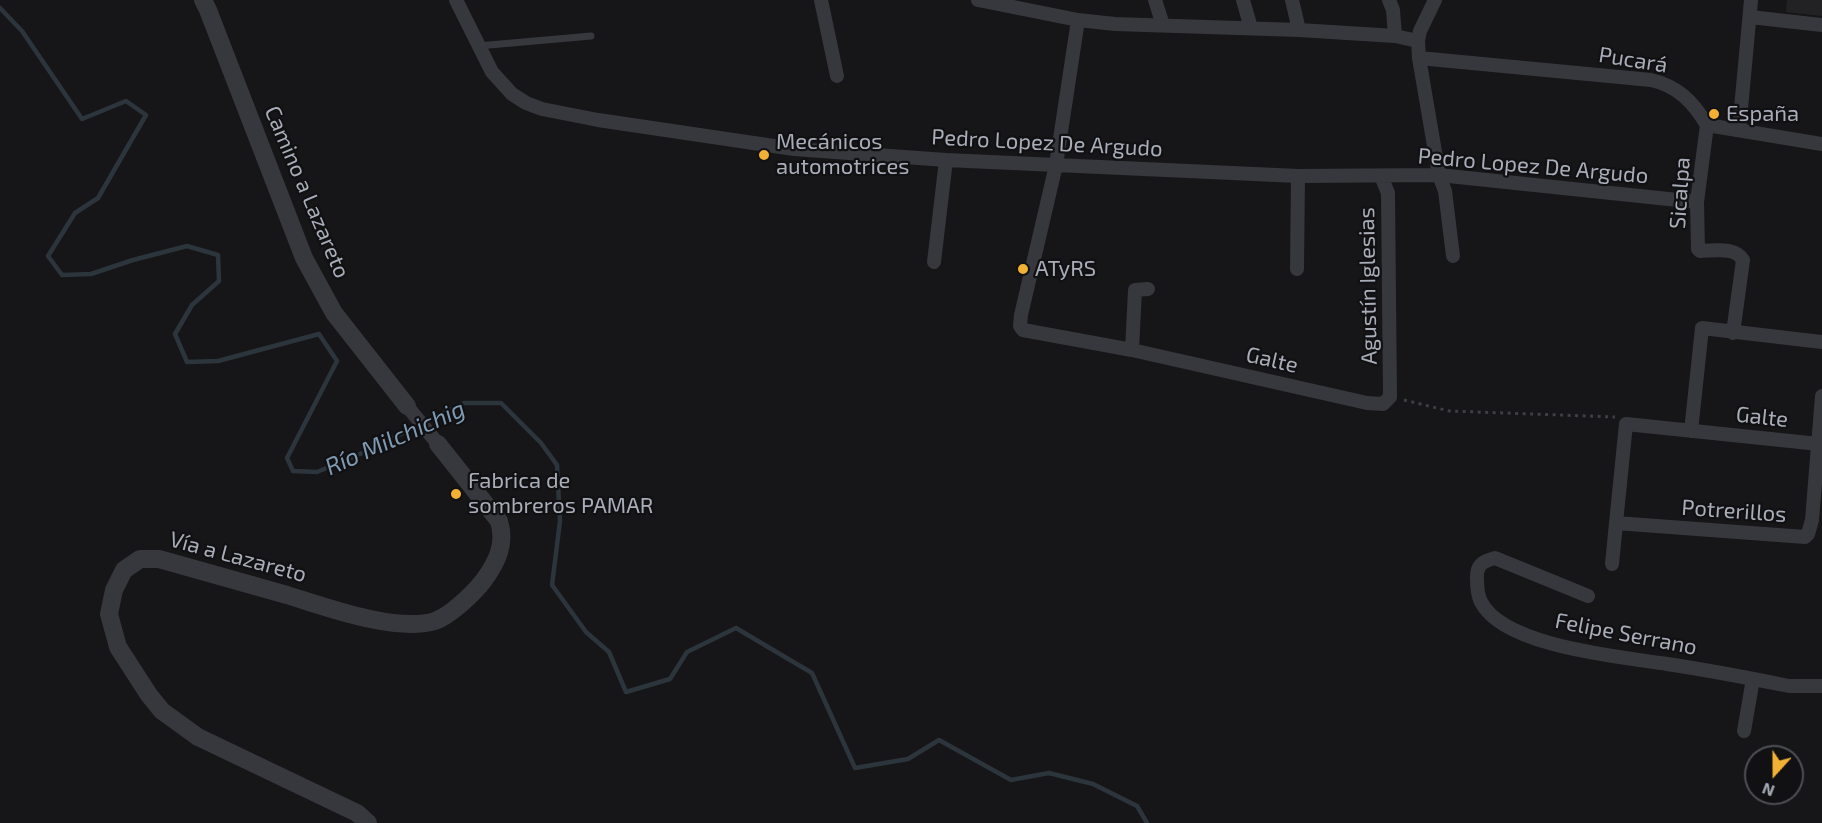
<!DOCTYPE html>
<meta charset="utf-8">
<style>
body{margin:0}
#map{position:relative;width:1822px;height:823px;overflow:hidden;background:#161618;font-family:"Exo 2",sans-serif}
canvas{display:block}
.north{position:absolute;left:1744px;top:745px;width:60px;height:60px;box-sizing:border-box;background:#111113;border:2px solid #4d4f55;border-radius:50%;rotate:201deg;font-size:16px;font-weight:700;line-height:24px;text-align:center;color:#a8adb8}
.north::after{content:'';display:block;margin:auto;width:21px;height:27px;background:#f2b134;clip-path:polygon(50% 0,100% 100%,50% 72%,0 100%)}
</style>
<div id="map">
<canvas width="1822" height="823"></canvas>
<div class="north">N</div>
</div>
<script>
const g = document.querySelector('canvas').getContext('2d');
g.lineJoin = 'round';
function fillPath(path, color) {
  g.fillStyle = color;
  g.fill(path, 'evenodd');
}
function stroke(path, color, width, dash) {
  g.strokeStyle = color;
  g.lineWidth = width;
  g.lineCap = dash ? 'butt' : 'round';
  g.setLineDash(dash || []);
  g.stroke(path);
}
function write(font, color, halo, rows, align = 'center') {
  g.font = font + ' "Exo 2",sans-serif';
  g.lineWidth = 4.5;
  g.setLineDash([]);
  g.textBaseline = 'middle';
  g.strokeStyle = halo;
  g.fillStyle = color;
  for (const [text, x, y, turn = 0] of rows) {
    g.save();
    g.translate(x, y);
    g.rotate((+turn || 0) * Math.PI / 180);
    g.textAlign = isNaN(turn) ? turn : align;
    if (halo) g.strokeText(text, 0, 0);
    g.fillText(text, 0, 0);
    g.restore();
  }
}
fillPath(new Path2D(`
 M1787 0H1822V16L1786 12Z`), '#222225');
stroke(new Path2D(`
 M0 8 22 31 82 119 126 101 146 115 98 198 75 213 48 256 62 275 91 274 133 260 187 246 218 255 219 281 192 305 175 334 187 362 218 361 319 334 337 361 287 458 293 471 317 472 360 454 464 403H501L541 443 557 465 560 521 552 585 586 632 609 652 626 692 670 679 687 652 736 628 812 673 855 768 908 759 939 740 1011 780 1049 773 1093 784 1137 806 1147 823`), '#2c353c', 4.5);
stroke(new Path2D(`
 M1404 400 1449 411 1615 417`), '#3d3f44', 3, [3, 4.5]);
stroke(new Path2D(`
 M478 46 591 36`), '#37383d', 7);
stroke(new Path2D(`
 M456 0 492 72 512 94 526 103 542 109 598 120 794 149 946 160 1298 176 1439 175 1697 202
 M821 0 837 76
 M978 0 1078 20 1115 24 1299 30 1395 36 1418 41
 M1155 0 1163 25
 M1243 0 1251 28
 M1292 0 1299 30
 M1389 0 1393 10 1395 36
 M1435 0 1420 31 1418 41 1419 58 1439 175 1445 191 1453 256
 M1750 17 1822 25
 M1078 20 1056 165 1021 315 1020 326 1023 330 1132 350 1367 403 1383 404 1390 397 1388 193 1381 176
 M1419 58 1651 80C1678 86 1693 102 1707 125L1822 144
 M1707 125 1697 202 1698 249 1700 251C1714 251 1735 246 1743 260L1733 333
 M1739 130 1751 0
 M934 262 946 160
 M1297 269 1298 176
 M1132 350 1135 290 1148 289
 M1822 396 1812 520 1808 534 1805 537 1616 523 1626 424 1819 444H1822
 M407 406 438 444
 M1691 431 1702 328 1822 342
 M1612 564 1616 523
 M1588 596 1495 558C1483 561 1476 565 1477 579 1477 585 1478 596 1481 602 1504 647 1622 657 1667 664 1708 670 1749 678 1789 686H1822
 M1744 731 1753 679`), '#37383d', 14);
stroke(new Path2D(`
 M203 0 208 10 304 258 334 313 407 406
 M368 823 357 813 198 737 162 711 149 695 118 647 109 614 114 590 124 570 140 559H159C202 571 245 583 287 595 326 607 396 633 435 621 450 616 474 593 484 580 497 562 506 544 499 521L438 444`), '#37383d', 18);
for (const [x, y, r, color] of [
 [1714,114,6,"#f2b134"],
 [764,155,6,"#f2b134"],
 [1023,269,6,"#f2b134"],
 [456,494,6,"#f2b134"]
]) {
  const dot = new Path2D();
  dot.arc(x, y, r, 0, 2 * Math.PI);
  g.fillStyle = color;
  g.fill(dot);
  stroke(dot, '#111113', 2);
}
write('22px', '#a8adb8', '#111113', [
 ["Pucará",1633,60,9],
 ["Pedro Lopez De Argudo",1047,143,3],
 ["Pedro Lopez De Argudo",1533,166,5],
 ["Camino a Lazareto",307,192,67],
 ["Sicalpa",1680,193,-86],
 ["Agustín Iglesias",1368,286,-91],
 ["Galte",1272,360,13],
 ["Galte",1762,417,6],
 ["Potrerillos",1734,511,4],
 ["Vía a Lazareto",238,557,15],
 ["Felipe Serrano",1626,634,11]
]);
write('22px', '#a8adb8', '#111113', [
 ["España",1726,114],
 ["Mecánicos",776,142],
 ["automotrices",776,167],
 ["ATyRS",1035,269],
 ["Fabrica de",468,481],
 ["sombreros PAMAR",468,506]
], 'left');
write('italic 24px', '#7f9bb3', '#111113', [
 ["Río Milchichig",395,438,-24]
]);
</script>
